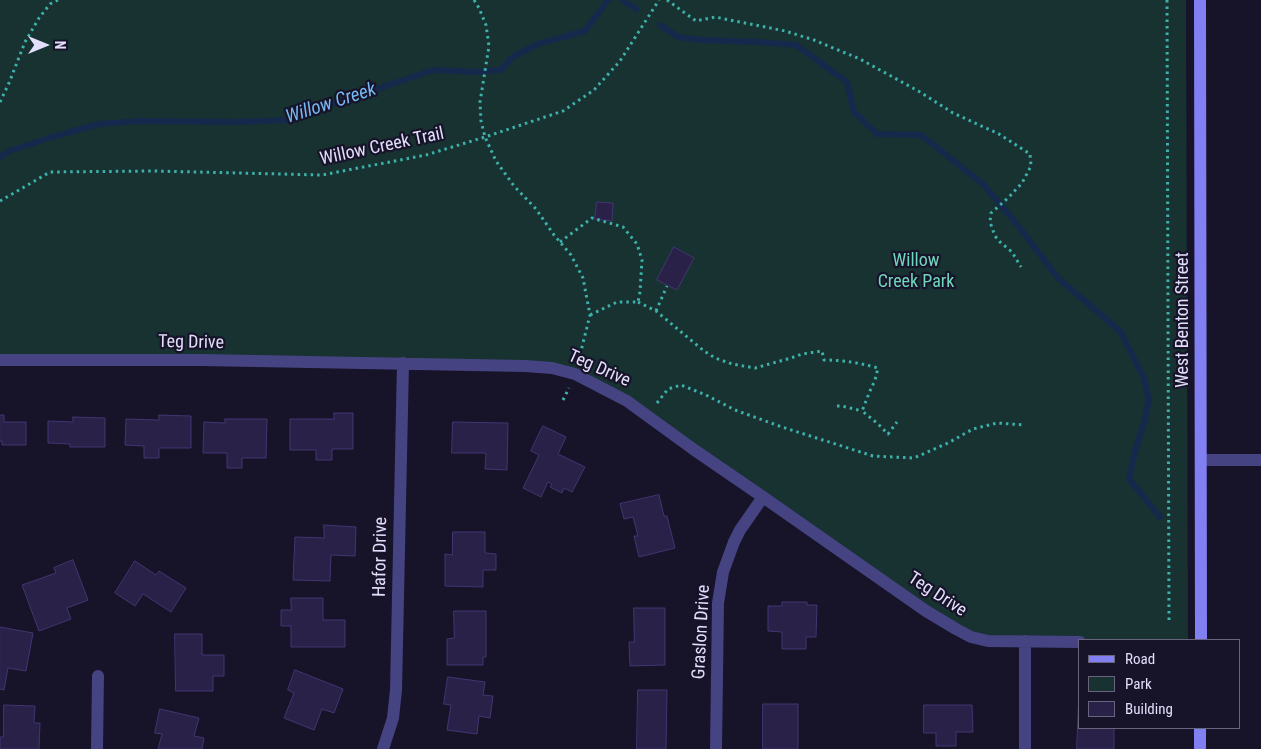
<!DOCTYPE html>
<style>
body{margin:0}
#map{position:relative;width:1261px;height:749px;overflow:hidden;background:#171329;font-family:"Roboto Condensed",sans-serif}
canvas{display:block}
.legend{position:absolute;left:1078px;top:639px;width:162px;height:90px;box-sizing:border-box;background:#171329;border:1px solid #68647d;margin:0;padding:6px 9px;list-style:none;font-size:15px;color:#e2defc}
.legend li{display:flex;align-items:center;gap:10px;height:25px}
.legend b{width:25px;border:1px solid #68647d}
.north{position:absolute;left:20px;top:20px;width:50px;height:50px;-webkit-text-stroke:4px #171329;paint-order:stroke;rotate:90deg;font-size:14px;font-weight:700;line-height:20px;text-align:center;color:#e2defc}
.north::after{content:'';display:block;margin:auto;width:18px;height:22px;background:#e2defc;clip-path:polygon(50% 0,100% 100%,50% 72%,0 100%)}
</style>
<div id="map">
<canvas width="1261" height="749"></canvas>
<ul class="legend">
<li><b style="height:6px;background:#827ff2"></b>Road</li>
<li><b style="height:14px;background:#173231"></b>Park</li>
<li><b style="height:14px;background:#292148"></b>Building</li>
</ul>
<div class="north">N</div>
</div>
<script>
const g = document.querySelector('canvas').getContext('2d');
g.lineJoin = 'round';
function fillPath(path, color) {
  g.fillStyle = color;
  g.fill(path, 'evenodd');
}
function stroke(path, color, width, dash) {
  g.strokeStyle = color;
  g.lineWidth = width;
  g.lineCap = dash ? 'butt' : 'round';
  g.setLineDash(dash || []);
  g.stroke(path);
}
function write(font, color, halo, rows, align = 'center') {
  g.font = font + ' "Roboto Condensed",sans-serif';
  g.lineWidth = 4.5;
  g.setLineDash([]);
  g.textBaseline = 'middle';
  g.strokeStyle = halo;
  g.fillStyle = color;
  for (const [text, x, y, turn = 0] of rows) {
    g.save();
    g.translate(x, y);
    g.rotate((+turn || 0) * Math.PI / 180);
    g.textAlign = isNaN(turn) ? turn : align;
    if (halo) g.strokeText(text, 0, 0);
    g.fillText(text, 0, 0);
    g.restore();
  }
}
fillPath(new Path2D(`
 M0 0H1186L1188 640H1080L971 637 648 416 552 368 0 360Z`), '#173231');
stroke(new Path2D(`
 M622 0 636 9
 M660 25 678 37 703 40 758 42 796 45 847 82 854 112 877 134 921 135 983 184 1015 222 1058 278 1120 331 1144 378 1149 401 1144 423 1135 451 1129 479 1160 517
 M0 157 9 151 49 138 99 124 140 121 238 122 286 120 433 70 477 72 501 70 511 58 538 44 585 31 608 0`), '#15294c', 6);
const building = new Path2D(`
 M597 202 613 203 612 221 595 219Z
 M674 247 694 258 677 290 657 280Z
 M334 413H353V449H332V460H316V450H290V419H334Z
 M0 415H4V422H26V445H2V441H0Z
 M159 415 191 416V448H159V458H144V446L125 445 126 419 159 420Z
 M73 417 105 418V447H70V444L48 443V421L73 422Z
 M225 419H267L266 458H242V468H227V453H203L204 422 225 423Z
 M453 422 508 423 507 470 485 469 486 453H452Z
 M543 426 566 437 558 454 585 467 572 492 564 488 562 493 550 487 552 484 548 482 541 497 523 488 539 455 531 451Z
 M659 495 664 516H667L675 548 639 557 634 536H638L633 517 624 519 620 504Z
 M324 525 356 527 355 556 331 555 330 581 293 580 295 537 324 538Z
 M453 532H485V553L496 554V570H483V587L445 586V554L452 555Z
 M73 560 88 600 67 608 71 619 39 631 22 585 56 573 54 568Z
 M135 561 156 575 159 571 186 588 171 612 143 594 135 606 115 593Z
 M291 598H323V620H345V647H291V626H281V610H291Z
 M782 602H807V605H817L816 637H806V649H782V632L768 631V606H782Z
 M634 608H665V665L630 666 629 642H634Z
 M454 611H486V657H483V665H447V639L454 638Z
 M0 627 33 633 26 671 8 668 4 690 0 689Z
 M175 634H202V655H224V676H213V691H176Z
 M295 670 343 689 334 713 322 709 314 730 284 718 294 693 288 690Z
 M448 677 485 682 483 695 493 696 490 718 479 716 477 734 447 730 451 705 444 704Z
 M638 690H667L666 749H637Z
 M1079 702H1080V728H1114V749H1077Z
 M763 704H798V749H763Z
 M4 705 35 706 34 723H40L39 749H0V737H3Z
 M924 705H972L973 732H956V746H936V733H924Z
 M160 709 199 718 194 736 204 738 202 749H158L162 734 155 733Z`);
fillPath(building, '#292148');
stroke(building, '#423672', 1);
stroke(new Path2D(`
 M474 0 479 8 486 25 489 46 480 102 481 121 485 137 496 161 514 186 536 209 554 235 571 255 583 278 590 315 579 359
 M667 0 696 21 715 17 785 31 814 40 860 59 920 92 953 113 999 134 1030 154 1031 166 1022 183 1008 198 991 213 990 222 995 236 1000 242 1012 252 1021 267
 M1167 0 1169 620
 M0 102 9 83 25 42 39 18 50 4 58 0
 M0 201 50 172 154 171 322 175 426 155 485 137 563 111 594 90 620 61 659 0
 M560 242 592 218 623 227 637 244 642 260 640 292 638 302H617L590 315
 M638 302 656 311 704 351 715 358 732 364 755 368 791 358 802 354 822 351 824 360C843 360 860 363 878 368L875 380 870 391 862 411 877 423 888 434 897 422
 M656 311 667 286
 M563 400 569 388
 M657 403 668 389 681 385 706 395 735 410 782 427 873 456 914 458 948 443 973 429 997 423 1024 425
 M837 406H842L862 411`), '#3db1aa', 3, [2.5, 4]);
stroke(new Path2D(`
 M0 360H201L525 366 552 368 575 374 627 401 693 449 763 497 926 611 956 629 971 637 988 641 1080 642
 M1201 460H1261
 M1025 641V749
 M97 749 98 676
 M383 749 393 718 396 690 403 363
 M716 749 718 603 723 572 734 542 740 530 763 497`), '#464383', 12);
stroke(new Path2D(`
 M1200 0 1201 640
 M1200 749V728`), '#827ff2', 12);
write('18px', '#e2defc', '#171329', [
 ["Willow Creek Trail",382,147,-12],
 ["West Benton Street",1183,320,-90],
 ["Teg Drive",191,343,1],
 ["Teg Drive",599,369,24],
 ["Hafor Drive",381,557,-89],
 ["Teg Drive",937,595,33],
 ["Graslon Drive",702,632,-87]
]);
write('18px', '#70d6bd', '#171329', [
 ["Willow",916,261],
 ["Creek Park",916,282]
]);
write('italic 19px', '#77b8f2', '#171329', [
 ["Willow Creek",331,104,-18]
]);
</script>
